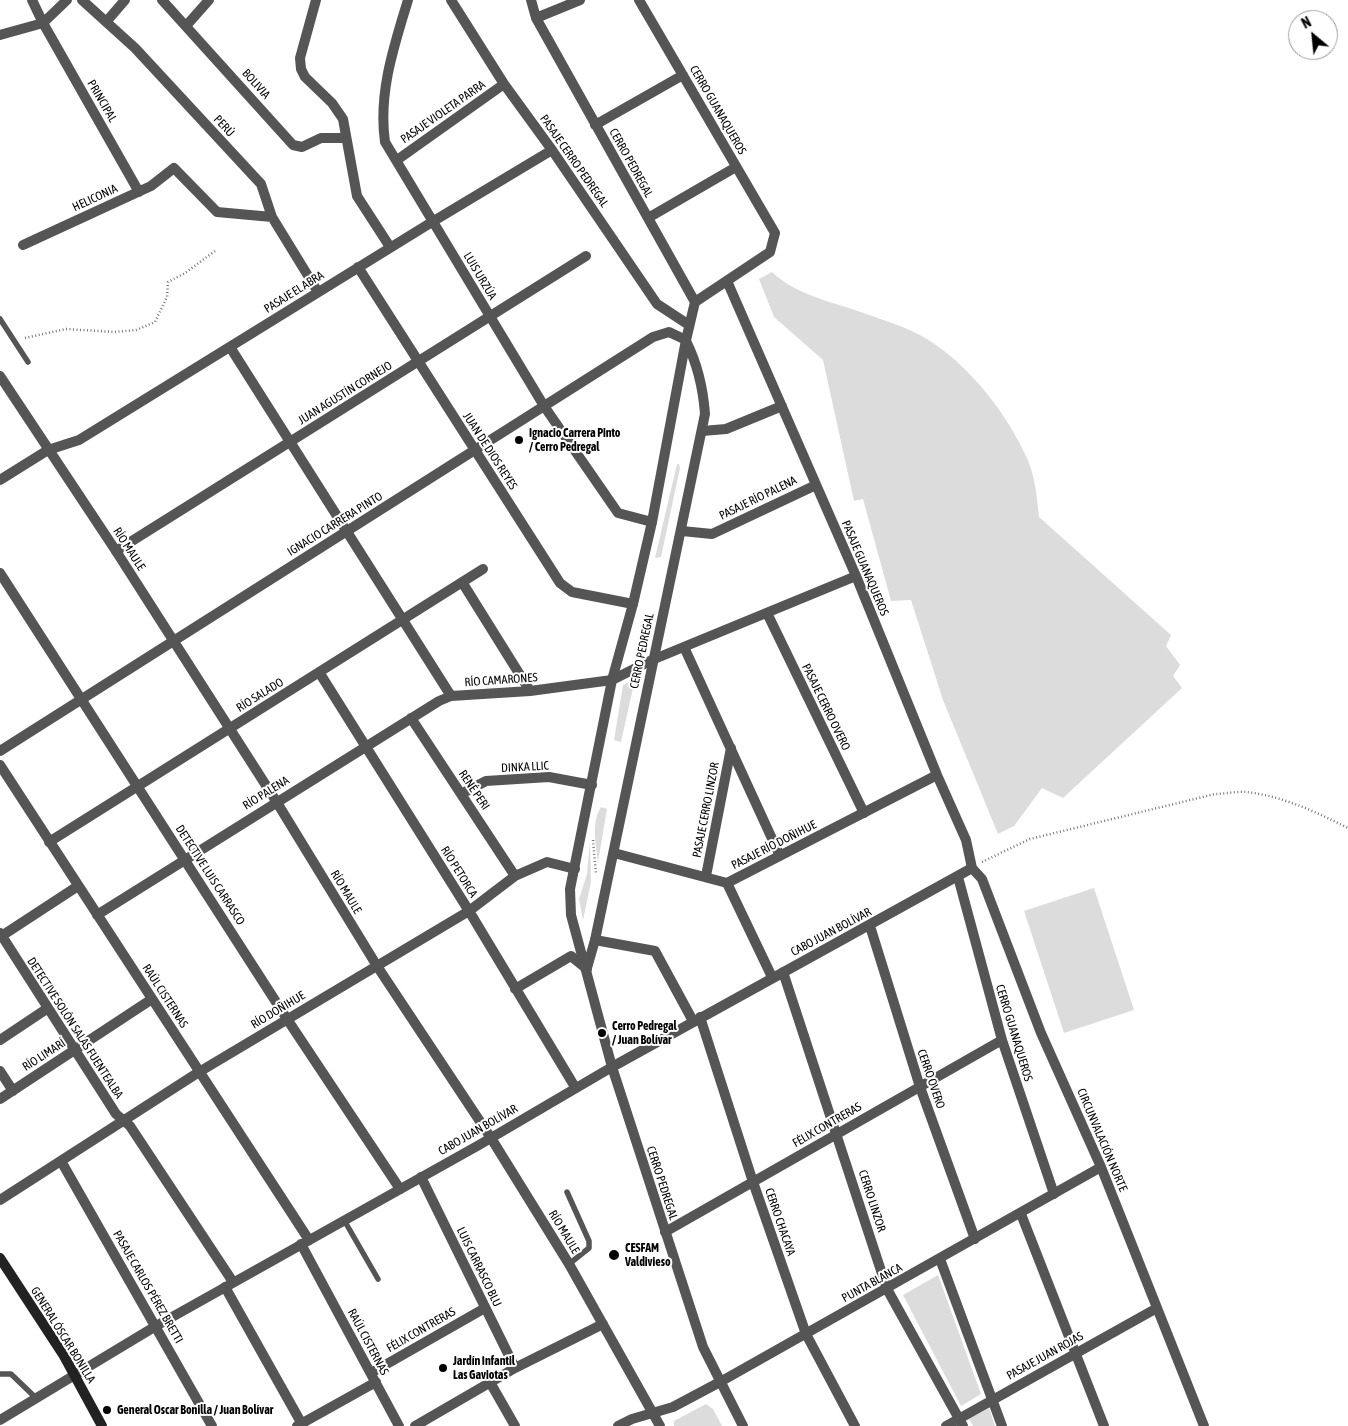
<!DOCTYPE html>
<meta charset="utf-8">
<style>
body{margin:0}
#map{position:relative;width:1348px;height:1426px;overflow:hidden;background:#fff;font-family:"Asap Condensed",sans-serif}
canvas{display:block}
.north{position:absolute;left:1288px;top:10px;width:50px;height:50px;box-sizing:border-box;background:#fff;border:1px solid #999;border-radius:50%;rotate:332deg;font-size:14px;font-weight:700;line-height:20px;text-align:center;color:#000}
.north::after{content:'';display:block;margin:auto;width:18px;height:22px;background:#000;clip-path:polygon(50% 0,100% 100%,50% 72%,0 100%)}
</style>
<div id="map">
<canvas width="1348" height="1426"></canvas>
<div class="north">N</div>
</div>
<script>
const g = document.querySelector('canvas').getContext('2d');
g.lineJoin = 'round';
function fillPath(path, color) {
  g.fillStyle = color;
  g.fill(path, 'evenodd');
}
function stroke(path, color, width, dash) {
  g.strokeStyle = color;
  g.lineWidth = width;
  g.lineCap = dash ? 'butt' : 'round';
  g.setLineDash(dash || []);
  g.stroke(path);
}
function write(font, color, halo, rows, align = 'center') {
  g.font = font + ' "Asap Condensed",sans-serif';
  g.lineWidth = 4;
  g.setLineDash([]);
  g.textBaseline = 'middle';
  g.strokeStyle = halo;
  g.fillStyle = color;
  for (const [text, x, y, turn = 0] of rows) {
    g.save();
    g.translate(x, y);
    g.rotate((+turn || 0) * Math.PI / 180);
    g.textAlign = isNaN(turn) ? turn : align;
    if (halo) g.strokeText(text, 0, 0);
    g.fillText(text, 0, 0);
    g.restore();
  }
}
fillPath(new Path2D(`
 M772 272C795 294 828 301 858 311 877 318 900 325 918 334 964 358 1005 410 1027 458 1035 476 1037 497 1039 517L1171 635 1166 646 1180 665 1173 676 1182 688 1063 798 1042 788 1014 826 998 834 943 700 911 600 891 601 863 499 854 501 823 360 774 317 759 279Z
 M677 464H679L680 468 661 557 655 558Z
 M629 682 633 684V688L621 742 614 740 623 685Z
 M601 807 607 809 598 862C596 844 591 823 601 807Z
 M590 841 591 882 583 920 579 899 587 874Z
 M1094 888 1134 1010 1064 1033 1024 911Z
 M938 1275 981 1394 961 1406 903 1295Z
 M706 1404 713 1409 722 1426H674V1421Z
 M989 1408 995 1426H973L969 1419Z`), '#dcdcdc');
stroke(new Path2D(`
 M25 338 66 329 114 332 136 330 155 322 167 297 168 282 185 273 215 251
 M593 840 596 874
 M982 862 1030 839 1215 794C1225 794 1236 791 1246 792 1283 796 1316 812 1348 828`), '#777', 2.5, [1, 2.5]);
stroke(new Path2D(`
 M0 319 28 362
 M567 1192 589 1241V1248L569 1264
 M344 1220 378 1279
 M0 1374H11L36 1398`), '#555', 5.5);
stroke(new Path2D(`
 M32 0 43 23 139 192
 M82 0 135 48 261 184 272 217 318 292
 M162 0 293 145 302 147 321 138H346
 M316 0 300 58 301 69 305 77 332 103 343 119 357 196 390 247
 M408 0C394 46 378 93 385 142L544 406 618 513 652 522
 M451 0 504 84 552 150 657 304 689 325
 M531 0 536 18 695 302 686 340
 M639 0 775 233 770 252 695 302
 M536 18 580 0
 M106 22 125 0
 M186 26 209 0
 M0 35 43 23 67 0
 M595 125 683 75
 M397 160 504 84
 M648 218 736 167
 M23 245 151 186 174 168 217 212 272 217
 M358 267 560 583 572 592 633 604
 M727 281 856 576 937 775 966 840 972 868
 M230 347 451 696
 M702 431 726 429 782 406
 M0 480 48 450 79 440 432 222 552 150
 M682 531 712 534 816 485
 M116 551 586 256
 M0 573 287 1019 400 1189
 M462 582 530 691
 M767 613 864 813
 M684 647 780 856
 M319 672 469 911 575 1087
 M411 718 515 876
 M0 765 309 1240
 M461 794 486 781 549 777 592 785
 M49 842 483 569
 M614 853 727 883 937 775
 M972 868 982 879 1041 1033 1101 1167 1204 1426
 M706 876 731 748
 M958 877 1002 1040 1054 1194
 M727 883 772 977
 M97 915 439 701 451 696 530 691 612 680 652 660 856 576
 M870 926 920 1087 975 1239
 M0 933 116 1114 130 1126 233 1282
 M0 937 78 886
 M595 940 655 951 693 1021
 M783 972 887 1289 963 1426
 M515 989 571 956 587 969
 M700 1017 753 1182 806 1334 855 1426
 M0 1040 48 1008
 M612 1067 972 868
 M0 1071 13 1091
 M0 1099 152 999
 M491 1138 569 1264 660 1426
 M61 1161 212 1426
 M421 1177 515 1368
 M0 1200 199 1072 469 911 515 876 547 862 575 869
 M1021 1214 1104 1426
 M665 1232 1002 1040
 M301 1244 399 1426
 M940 1259 1002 1426
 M225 1287 303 1426
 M371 1373 485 1308
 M491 1384 515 1426
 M297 1426 376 1382
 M415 1426 515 1368 603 1324
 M618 1426 632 1419 673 1407 720 1382 1101 1167
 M946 1426 1157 1308`), '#555', 10);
stroke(new Path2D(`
 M686 340 652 522 633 604 612 680 570 889 571 915 612 1067 703 1347 743 1426
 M0 376 116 551 276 801 377 966 491 1138
 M0 751 653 337 669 332 686 340
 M587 968 595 940 705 414C703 387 698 365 686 341
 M0 1420 156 1326 479 1145 612 1067`), '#555', 10);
stroke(new Path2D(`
 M0 1258 64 1356 102 1426`), '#222', 10);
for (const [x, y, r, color] of [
 [519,440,5,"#000"],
 [602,1033,5,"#000"],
 [614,1255,6,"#000"],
 [443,1368,5,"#000"],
 [107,1410,5,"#000"]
]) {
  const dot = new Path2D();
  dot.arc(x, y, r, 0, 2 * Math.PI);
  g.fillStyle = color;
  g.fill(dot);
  stroke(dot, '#fff', 2);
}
write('12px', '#000', '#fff', [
 ["BOLIVIA",256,84,48],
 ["PRINCIPAL",102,101,60],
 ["CERRO GUANAQUEROS",718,110,60],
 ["PASAJE VIOLETA PARRA",443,112,-35],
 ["PERÚ",224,126,47],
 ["PASAJE CERRO PEDREGAL",574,161,55],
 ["CERRO PEDREGAL",631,163,61],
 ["HELICONIA",95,198,-25],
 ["LUIS URZÚA",480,276,59],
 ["PASAJE EL ABRA",294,292,-32],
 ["JUAN AGUSTÍN CORNEJO",345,393,-32],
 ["JUAN DE DIOS REYES",490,451,57],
 ["PASAJE RÍO PALENA",758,498,-26],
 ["IGNACIO CARRERA PINTO",335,524,-32],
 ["RÍO MAULE",129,549,57],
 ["PASAJE GUANAQUEROS",865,568,67],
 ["CERRO PEDREGAL",642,651,-78],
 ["RÍO CAMARONES",501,680,-4],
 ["RÍO SALADO",260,695,-32],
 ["PASAJE CERRO OVERO",826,707,64],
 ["DINKA LLIC",525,767,-3],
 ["RENÉ PERI",474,790,56],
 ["RÍO PALENA",266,793,-32],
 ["PASAJE CERRO LINZOR",706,810,-79],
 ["PASAJE RÍO DOÑIHUE",774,845,-27],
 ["RÍO PETORCA",459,872,58],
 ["DETECTIVE LUIS CARRASCO",210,875,57],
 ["RÍO MAULE",346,892,59],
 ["CABO JUAN BOLÍVAR",831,932,-28],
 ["RAÚL CISTERNAS",165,996,57],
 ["RÍO DOÑIHUE",278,1010,-31],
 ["DETECTIVE SOLÓN SALAS FUENTEALBA",75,1028,57],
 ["CERRO GUANAQUEROS",1014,1033,73],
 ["RÍO LIMARÍ",44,1055,-33],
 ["CERRO OVERO",931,1079,71],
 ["FÉLIX CONTRERAS",827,1125,-30],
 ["CABO JUAN BOLÍVAR",478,1130,-30],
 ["CIRCUNVALACIÓN NORTE",1102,1140,67],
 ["CERRO PEDREGAL",662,1183,72],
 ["CERRO LINZOR",872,1201,72],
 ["CERRO CHACAYA",780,1222,71],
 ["RÍO MAULE",564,1232,59],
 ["LUIS CARRASCO BLU",479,1267,64],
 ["PUNTA BLANCA",872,1283,-29],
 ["PASAJE CARLOS PÉREZ BRETTI",148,1287,60],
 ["FÉLIX CONTRERAS",421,1330,-30],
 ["GENERAL ÓSCAR BONILLA",63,1335,58],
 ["RAÚL CISTERNAS",368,1342,62],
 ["PASAJE JUAN ROJAS",1045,1356,-29]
]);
write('bold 12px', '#000', '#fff', [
 ["Ignacio Carrera Pinto",529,433],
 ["/ Cerro Pedregal",529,447],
 ["Cerro Pedregal",612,1026],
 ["/ Juan Bolívar",612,1040],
 ["CESFAM",625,1248],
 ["Valdivieso",625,1262],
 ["Jardín Infantil",453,1361],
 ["Las Gaviotas",453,1375],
 ["General Oscar Bonilla / Juan Bolívar",117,1410]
], 'left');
</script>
